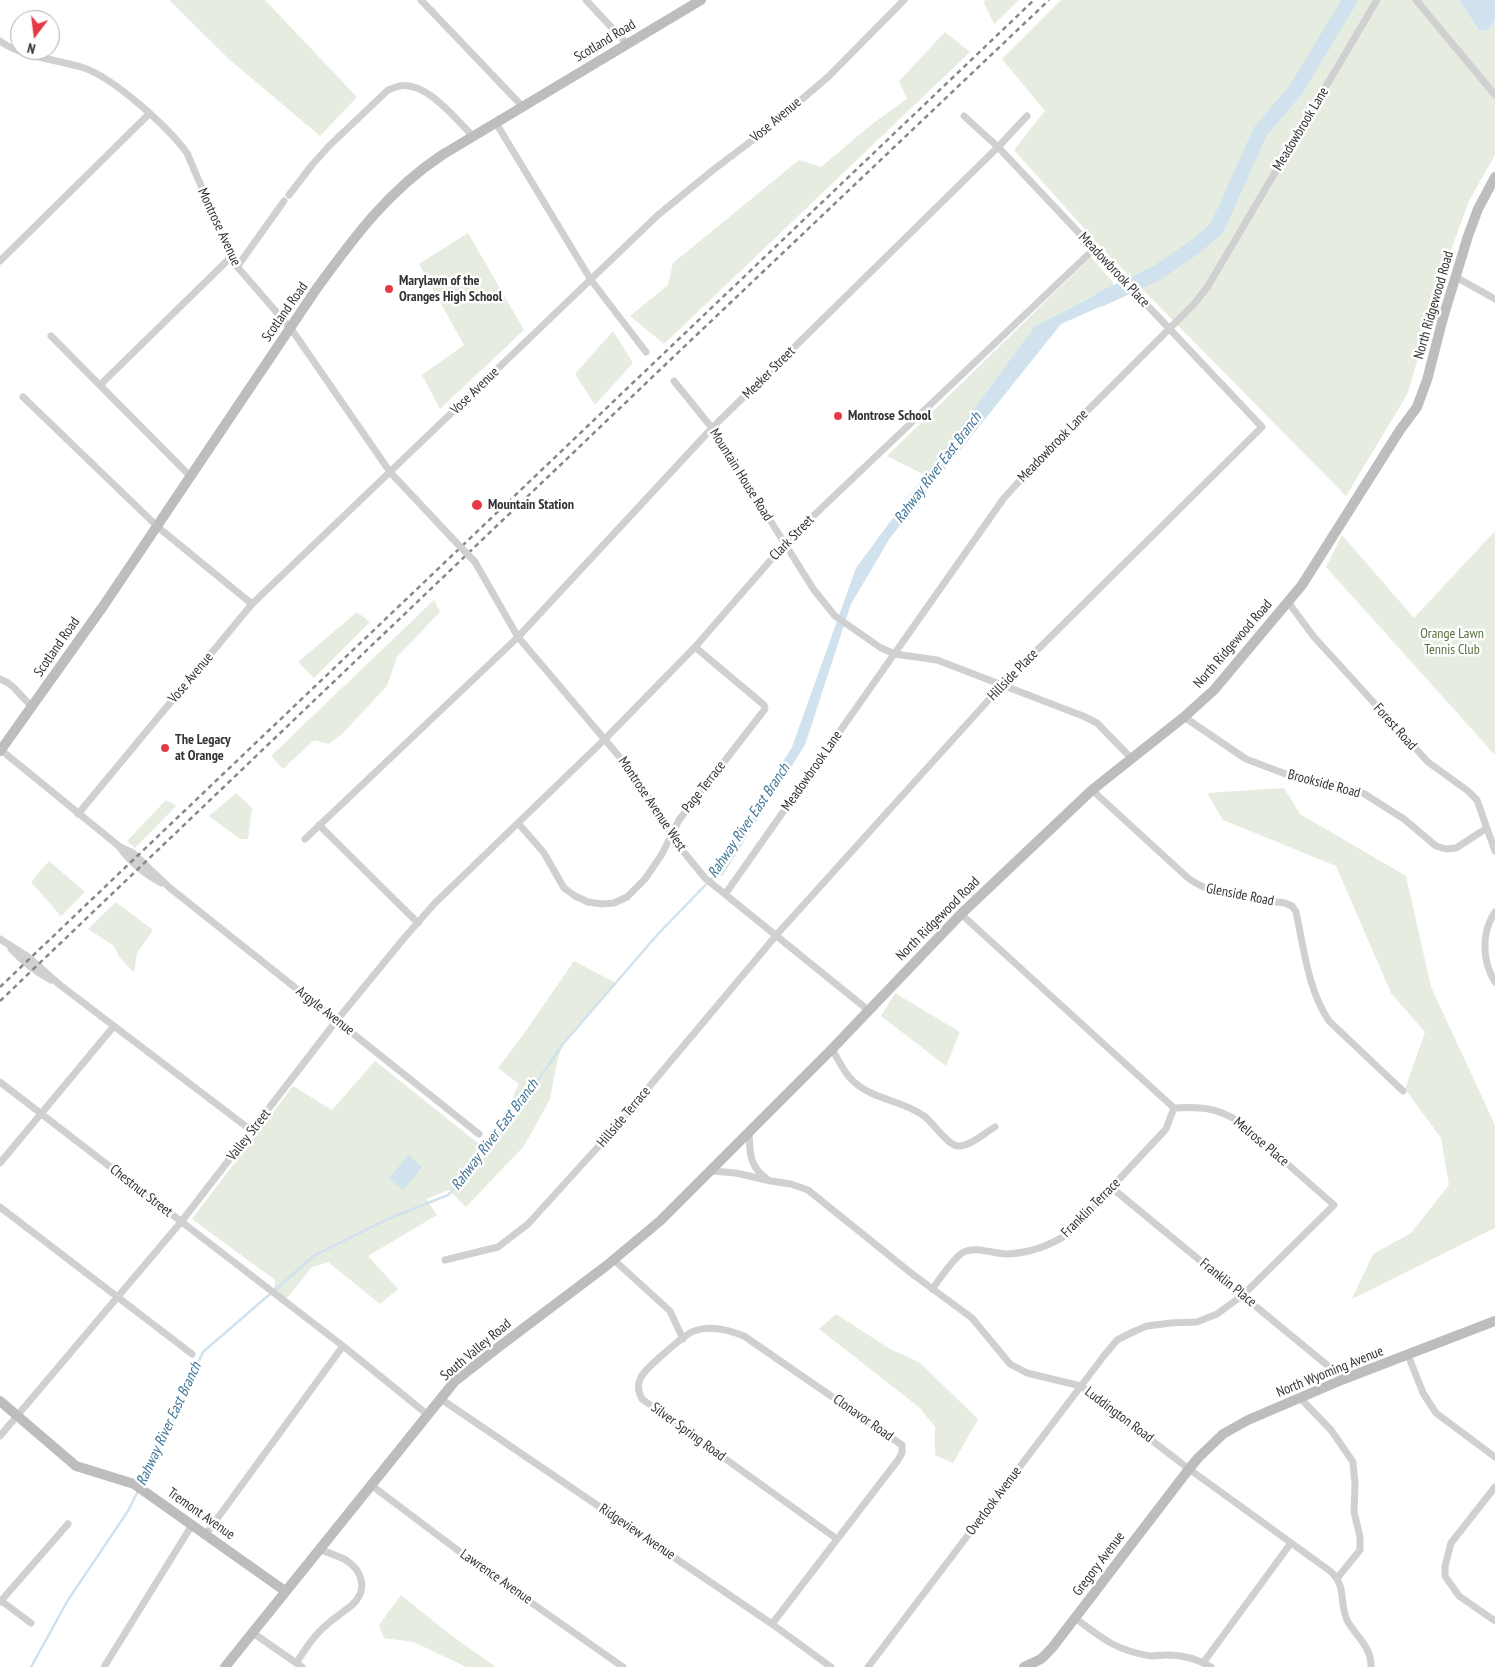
<!DOCTYPE html>
<style>
body{margin:0}
#map{position:relative;width:1495px;height:1667px;overflow:hidden;background:#fff;font-family:"PT Sans Narrow",sans-serif}
canvas{display:block}
.north{position:absolute;left:10px;top:10px;width:50px;height:50px;box-sizing:border-box;background:#fff;border:1px solid #adadad;border-radius:50%;rotate:195deg;font-size:14px;font-weight:700;line-height:20px;text-align:center;color:#333}
.north::after{content:'';display:block;margin:auto;width:18px;height:22px;background:#e63946;clip-path:polygon(50% 0,100% 100%,50% 72%,0 100%)}
</style>
<div id="map">
<canvas width="1495" height="1667"></canvas>
<div class="north">N</div>
</div>
<script>
const g = document.querySelector('canvas').getContext('2d');
g.lineJoin = 'round';
function fillPath(path, color) {
  g.fillStyle = color;
  g.fill(path, 'evenodd');
}
function stroke(path, color, width, dash) {
  g.strokeStyle = color;
  g.lineWidth = width;
  g.lineCap = dash ? 'butt' : 'round';
  g.setLineDash(dash || []);
  g.stroke(path);
}
function write(font, color, halo, rows, align = 'center') {
  g.font = font + ' "PT Sans Narrow",sans-serif';
  g.lineWidth = 5;
  g.setLineDash([]);
  g.textBaseline = 'middle';
  g.strokeStyle = halo;
  g.fillStyle = color;
  for (const [text, x, y, turn = 0] of rows) {
    g.save();
    g.translate(x, y);
    g.rotate((+turn || 0) * Math.PI / 180);
    g.textAlign = isNaN(turn) ? turn : align;
    if (halo) g.strokeText(text, 0, 0);
    g.fillText(text, 0, 0);
    g.restore();
  }
}
fillPath(new Path2D(`
 M169 0H265L357 97 320 136 230 60Z
 M985 0H1019L994 24 984 3Z
 M1061 0H1459L1479 30H1489L1495 19V155L1469 201 1445 267 1407 395 1346 496 1143 290 1100 246 1014 150 1045 111 1002 59Z
 M945 32 970 52 664 344 630 316 668 285 673 263 799 160 821 167 872 124 907 99 899 81Z
 M468 233 524 330 440 409 422 375 464 345 419 264Z
 M1091 257 1113 282V286L1035 326 925 475 887 456Z
 M613 331 633 363 595 405 575 374Z
 M1495 531V755L1326 567 1342 535 1414 618Z
 M434 600 440 612 397 657 387 686 342 734 328 744 314 740 283 769 271 756Z
 M357 612 370 622 314 678 298 662Z
 M1284 788 1300 814 1406 876 1431 987 1495 1125V1228L1352 1299 1373 1254 1411 1233 1449 1185 1441 1138 1405 1089 1425 1032 1391 993 1336 866 1223 820 1207 793Z
 M236 793 252 808 248 839H240L209 816Z
 M166 800 176 806 135 848 127 841Z
 M49 861 85 892 61 916 31 882Z
 M116 902 153 930 137 953 134 973 120 958 114 946 88 929Z
 M574 961 616 983 563 1044 558 1058 550 1099 524 1146 466 1207 449 1190 426 1199 437 1215 368 1256 398 1289 380 1304 328 1262 312 1267 286 1299 274 1288 275 1280 192 1219 293 1086 332 1110 375 1061 484 1148 497 1129 519 1084 498 1068 523 1035Z
 M895 993 960 1032 946 1066 881 1016Z
 M836 1314 890 1349 919 1362 978 1419 953 1463 935 1455V1427L920 1408 819 1329Z
 M401 1595 448 1633 496 1667H466L414 1642 384 1638 379 1625Z`), '#e6ecdf');
fillPath(new Path2D(`
 M1459 0H1495V19L1489 30H1479Z
 M1113 286 1124 296 1061 324 890 538 851 604 805 745 722 876 713 872 792 747 856 568 1035 326Z
 M408 1155 422 1167 403 1190 389 1179Z`), '#cfe2ee');
stroke(new Path2D(`
 M140 1486 171 1425 203 1352 315 1255 388 1219 448 1195 465 1177 520 1106 563 1044 658 934 718 872
 M31 1667 68 1600 128 1511 138 1491`), '#cfe2ee', 2.5);
stroke(new Path2D(`
 M1101 299 1157 273 1196 246 1217 228 1260 132 1297 88 1350 0`), '#cfe2ee', 15);
stroke(new Path2D(`
 M421 0 523 107
 M586 0 627 44
 M1416 0 1495 95
 M0 41C24 58 56 59 84 68 114 78 168 127 187 153L234 263 292 330 390 472 451 537
 M496 123 591 280 646 352
 M289 195 312 165 329 146 388 90C391 89 396 87 399 86 427 81 455 119 473 136
 M0 261 149 114
 M237 267 284 201
 M1456 277 1495 299
 M51 336 190 476
 M674 381 712 428 814 590 835 616 881 648 895 654 937 660 1083 716 1097 723 1131 758
 M100 385 231 257
 M23 397 159 528 252 604
 M475 562 518 637 634 774 678 845 705 878 868 1010
 M1288 602 1314 637 1428 762 1468 791 1477 800 1495 851
 M0 679C15 684 20 697 32 706
 M1184 717 1246 759 1299 779 1330 783 1363 793 1404 819 1436 846 1446 849 1456 848 1487 828
 M1 750 120 847 133 853 170 888 479 1134
 M1092 790 1188 878C1215 898 1253 899 1285 903L1292 906 1296 912C1304 949 1308 990 1329 1021L1403 1091
 M78 814 252 604 658 215 713 170 762 133 828 77 904 0
 M518 823 544 853 564 888 575 896 588 902 602 904 614 903 627 897 645 879 662 854 679 820 765 709 764 705 695 647
 M319 825 418 923
 M305 839 518 637 712 428 998 147 1027 116
 M120 848C132 864 144 873 161 883
 M726 893 1004 498 1043 455 1194 304 1208 286 1377 0
 M1495 912C1481 933 1482 961 1495 982
 M0 939 27 956 60 985 252 1131
 M11 949C23 962 35 972 51 980
 M832 1049C838 1059 844 1073 853 1081 873 1100 902 1100 924 1116 933 1122 947 1145 958 1146 971 1146 984 1133 995 1127
 M0 1082 343 1346 428 1415
 M749 1133C750 1152 749 1166 766 1178
 M0 1163 114 1026
 M712 1171 736 1173 771 1181 791 1184 808 1190 911 1273 972 1318 1010 1364 1027 1373 1081 1386 1189 1469 1330 1571C1348 1587 1338 1603 1348 1622 1357 1637 1372 1648 1371 1667
 M1112 1188 1344 1379
 M0 1207 192 1354
 M445 1260 498 1247 528 1224 607 1137 779 932 1003 684 1262 427 998 147 964 116
 M614 1260 670 1311 683 1339
 M932 1289C941 1278 950 1262 962 1253 974 1245 994 1254 1007 1254 1030 1253 1050 1246 1069 1233L1166 1129 1174 1108
 M1408 1355 1423 1393 1436 1413 1495 1457
 M441 1399 772 1624 831 1667
 M1301 1399 1331 1430 1353 1462 1355 1484 1354 1512 1360 1537V1550L1338 1577
 M0 1436 181 1222 337 1020 405 937 435 903 605 739 695 647 789 539 1094 249
 M371 1485 472 1561 623 1667
 M1495 1487 1451 1543 1445 1566V1576L1459 1596 1495 1621
 M206 1534 343 1346
 M0 1600 31 1623
 M0 1602 68 1524
 M1075 1618C1101 1638 1117 1651 1151 1656 1156 1656 1161 1655 1167 1655 1182 1655 1198 1659 1211 1667
 M772 1624 898 1460 902 1453V1445L744 1336C729 1330 710 1325 694 1331 685 1334 646 1368 641 1377 637 1385 638 1391 642 1399L837 1539
 M253 1633 302 1667
 M296 1663C303 1653 310 1641 319 1632 329 1621 341 1614 352 1605 368 1591 363 1571 346 1560 338 1556 329 1553 321 1550
 M1203 1663 1291 1543
 M104 1667 192 1525
 M868 1667 1103 1357 1117 1340 1135 1331 1147 1326 1171 1323 1197 1322 1217 1314 1243 1295 1334 1205 1240 1122C1217 1108 1201 1106 1174 1108L961 914`), '#d0d0d0', 7);
stroke(new Path2D(`
 M0 751 104 605 317 288C355 236 388 191 442 155L701 0
 M0 1401 76 1466 134 1484 285 1591
 M225 1667 455 1381 500 1346 606 1266 660 1221 832 1049 961 914 1092 790 1184 717 1214 690 1302 585 1400 430 1417 407 1427 380 1443 318 1468 236 1478 209 1495 177
 M1024 1667 1041 1659 1052 1648 1189 1469 1198 1458 1223 1434 1248 1420 1344 1379 1495 1321`), '#bdbdbd', 10);
stroke(new Path2D(`
 M0 987 1034 0
 M0 1001 666 364 1049 0`), '#888', 2.5, [5, 4]);
stroke(new Path2D(`
 M451 537 475 562`), '#d0d0d0', 7);
for (const [x, y, r, color] of [
 [389,289,5,"#e63946"],
 [838,416,5,"#e63946"],
 [477,505,6,"#e63946"],
 [165,748,5,"#e63946"]
]) {
  const dot = new Path2D();
  dot.arc(x, y, r, 0, 2 * Math.PI);
  g.fillStyle = color;
  g.fill(dot);
  stroke(dot, '#fff', 2);
}
write('14px', '#333', '#fff', [
 ["Scotland Road",605,41,-31],
 ["Vose Avenue",776,120,-40],
 ["Meadowbrook Lane",1301,129,-59],
 ["Montrose Avenue",219,227,65],
 ["Meadowbrook Place",1114,270,47],
 ["North Ridgewood Road",1434,305,-74],
 ["Scotland Road",285,312,-55],
 ["Meeker Street",769,373,-45],
 ["Vose Avenue",475,391,-44],
 ["Meadowbrook Lane",1053,446,-46],
 ["Mountain House Road",741,475,58],
 ["Clark Street",792,538,-46],
 ["North Ridgewood Road",1233,644,-49],
 ["Scotland Road",57,647,-55],
 ["Hillside Place",1013,675,-46],
 ["Vose Avenue",191,678,-50],
 ["Forest Road",1395,727,48],
 ["Meadowbrook Lane",812,771,-55],
 ["Brookside Road",1324,784,15],
 ["Page Terrace",704,787,-52],
 ["Montrose Avenue West",652,804,56],
 ["Glenside Road",1240,895,11],
 ["North Ridgewood Road",938,919,-45],
 ["Argyle Avenue",325,1011,38],
 ["Hillside Terrace",624,1117,-50],
 ["Valley Street",249,1135,-52],
 ["Melrose Place",1261,1142,40],
 ["Chestnut Street",141,1191,38],
 ["Franklin Terrace",1091,1208,-45],
 ["Franklin Place",1228,1283,39],
 ["South Valley Road",476,1350,-40],
 ["North Wyoming Avenue",1330,1372,-22],
 ["Luddington Road",1119,1415,37],
 ["Clonavor Road",863,1418,35],
 ["Silver Spring Road",688,1432,36],
 ["Overlook Avenue",994,1501,-53],
 ["Tremont Avenue",201,1514,35],
 ["Ridgeview Avenue",637,1532,34],
 ["Gregory Avenue",1099,1564,-53],
 ["Lawrence Avenue",496,1577,35]
]);
write('bold 14px', '#333', '#fff', [
 ["Marylawn of the",399,281],
 ["Oranges High School",399,297],
 ["Montrose School",848,416],
 ["Mountain Station",488,505],
 ["The Legacy",175,740],
 ["at Orange",175,756]
], 'left');
write('14px', '#56703f', '#fff', [
 ["Orange Lawn",1452,634],
 ["Tennis Club",1452,650]
]);
write('italic 15px', '#3f7597', '#fff', [
 ["Rahway River East Branch",938,468,-53],
 ["Rahway River East Branch",749,821,-56],
 ["Rahway River East Branch",495,1135,-53],
 ["Rahway River East Branch",169,1424,-65]
]);
</script>
